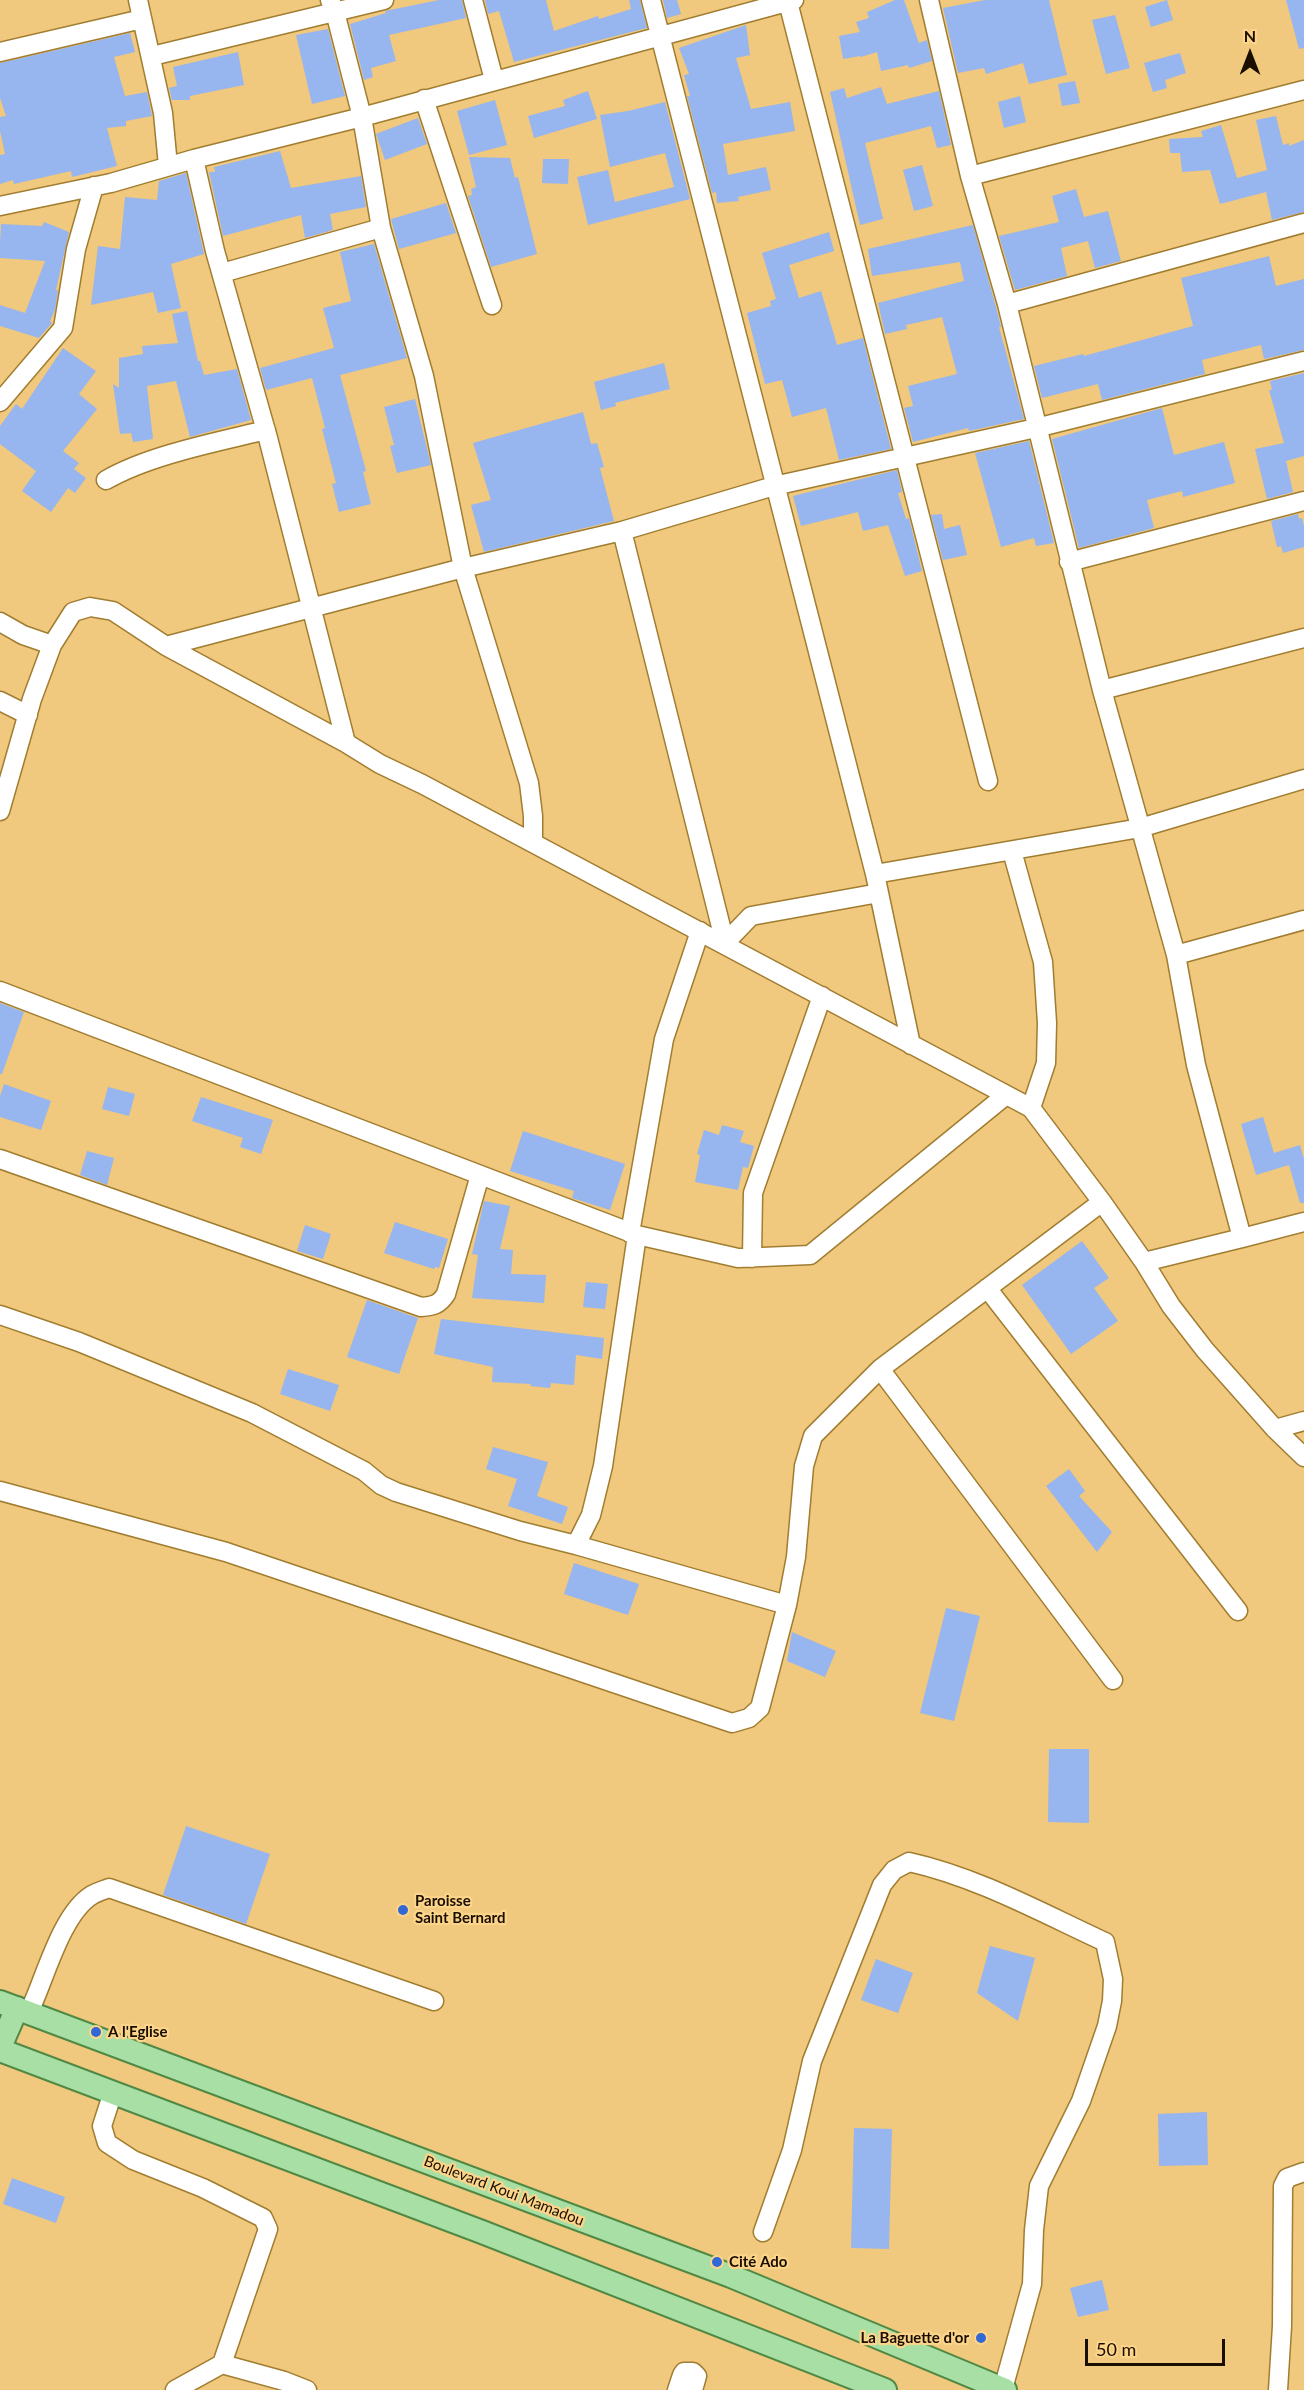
<!DOCTYPE html>
<meta charset="utf-8">
<style>
body{margin:0}
#map{position:relative;width:1304px;height:2390px;overflow:hidden;background:#f0c87e;font-family:Lato,sans-serif}
canvas{display:block}
.north{position:absolute;left:1220px;top:24px;width:60px;height:60px;-webkit-text-stroke:4px #fdd58a;paint-order:stroke;rotate:0deg;font-size:16px;font-weight:700;line-height:24px;text-align:center;color:#190e00}
.north::after{content:'';display:block;margin:auto;width:21px;height:27px;background:#190e00;clip-path:polygon(50% 0,100% 100%,50% 72%,0 100%)}
.scale{position:absolute;left:1085px;top:2339px;width:140px;height:27px;box-sizing:border-box;border:3px solid #190e00;border-top:0;padding-left:8px;font-size:18px;line-height:21px;white-space:nowrap;color:#190e00;-webkit-text-stroke:4px #fdd58a;paint-order:stroke}
</style>
<div id="map">
<canvas width="1304" height="2390"></canvas>
<div class="north">N</div>
<div class="scale">50 m</div>
</div>
<script>
const g = document.querySelector('canvas').getContext('2d');
g.lineJoin = 'round';
function fillPath(path, color) {
  g.fillStyle = color;
  g.fill(path, 'evenodd');
}
function stroke(path, color, width, dash) {
  g.strokeStyle = color;
  g.lineWidth = width;
  g.lineCap = dash ? 'butt' : 'round';
  g.setLineDash(dash || []);
  g.stroke(path);
}
function write(font, color, halo, rows, align = 'center') {
  g.font = font + ' Lato,sans-serif';
  g.lineWidth = 4.5;
  g.setLineDash([]);
  g.textBaseline = 'middle';
  g.strokeStyle = halo;
  g.fillStyle = color;
  for (const [text, x, y, turn = 0] of rows) {
    g.save();
    g.translate(x, y);
    g.rotate((+turn || 0) * Math.PI / 180);
    g.textAlign = isNaN(turn) ? turn : align;
    if (halo) g.strokeText(text, 0, 0);
    g.fillText(text, 0, 0);
    g.restore();
  }
}
fillPath(new Path2D(`
 M439 0H462L466 18 389 35 396 61 371 68 373 77 364 80 350 24 386 13 385 11Z
 M485 0H546L554 31 598 16 599 19 631 9 629 0H640L647 28 514 62 499 11 488 14Z
 M663 0H677L681 14 667 18Z
 M895 0H904L919 43 927 40 932 61 909 68 908 65 881 71 877 52 861 57 860 56 843 59 839 36 860 32 856 22 869 18 867 12Z
 M985 0H1049L1067 75 1029 84 1023 63 986 74 984 68 958 73 943 8Z
 M1167 0 1173 20 1151 27 1145 7Z
 M1286 0H1304V48L1299 49Z
 M1115 15 1130 68 1106 74 1092 20Z
 M746 25 750 55 736 58 751 109 790 102 795 131 723 144 728 175 766 167 771 190 738 197 739 201 717 203 716 192 712 193 687 96H690L684 75 689 74 679 48Z
 M328 29 345 96 312 104 296 35Z
 M130 33 135 52 114 57 125 96 147 92 152 116 126 121V126L107 128 117 166 72 177 71 171 14 184 13 180 0 184V155L5 154 0 131V117L6 116 0 98V63Z
 M238 52 244 85 190 96V100H172L169 88 177 86 173 67Z
 M1180 53 1186 73 1165 80 1167 88 1153 92 1144 63Z
 M1075 81 1080 103 1062 106 1058 84Z
 M881 87 887 104 939 91 951 145 937 148 931 126 865 143 883 219 860 225 830 92 844 88 847 98Z
 M588 91 597 119 534 138 528 116 565 106 563 100Z
 M1020 96 1026 122 1004 128 998 102Z
 M495 100 507 145 469 155 457 111Z
 M665 102 690 199 588 225 577 177 608 170 615 202 674 187 665 153 610 167 600 115 628 111Z
 M1276 116 1283 145 1289 143V146L1304 140V212L1272 220 1266 192 1220 204 1210 170 1182 172 1180 153H1170L1169 139 1203 137 1201 131 1221 125 1237 178 1267 170 1256 120Z
 M418 118 427 144 385 160 376 134Z
 M280 151 291 188 361 176 366 207 330 214 333 230 305 238 301 215 223 236 209 172H215L214 167Z
 M469 157 510 158 515 178 518 177 537 254 491 267 468 196 472 195 471 189 476 187Z
 M543 159H569L568 184 542 183Z
 M922 165 933 206 914 211 903 170Z
 M186 173 204 254 171 264 181 308 158 313 153 292 91 305 98 246 120 249 125 197 157 200 159 181Z
 M1076 189 1084 217 1108 211 1121 261 1095 268 1088 241 1061 248 1067 276 1015 290 999 236 1059 222 1052 196Z
 M446 203 456 233 399 249 391 219Z
 M44 222 69 232 56 290 58 291 55 310 50 321 52 323 39 338 0 326V305L25 313 45 261 0 258V244L1 224 42 226Z
 M973 225 996 307 1001 327H999L1024 419 969 431 968 428 913 442 904 408 913 406 908 386 957 374 942 317 906 325 907 329 885 334 878 303 964 281 960 262 872 276 868 249Z
 M829 232 834 251 789 265 799 298 821 291 837 345 863 338 891 449 839 460 826 408 792 417 782 380 765 384 747 313 771 306 770 301 776 299 762 253Z
 M374 244 407 358 340 375 366 471 363 472 371 504 339 512 332 484 336 483 322 429 325 428 312 378 266 390 260 368 334 348 323 308 351 301 340 252Z
 M1269 256 1276 286 1304 279V350L1264 359 1261 345 1202 360 1205 374 1102 400 1098 384 1042 398 1034 366 1083 354 1084 356 1193 326 1181 278Z
 M187 311 198 361H200L204 375 237 369 251 420 190 437 176 381 147 386 153 439 133 442 131 433 120 434 113 384 119 388V358L143 354 142 346 178 343 172 314Z
 M63 348 96 371 79 394 97 409 63 451 79 463 74 469 86 478 75 493 68 488 51 512 22 491 36 471 0 444V426L16 404 22 409Z
 M664 363 670 389 615 403 616 406 601 410 594 382Z
 M1304 373V456L1286 461 1293 492 1267 499 1255 449 1284 443 1269 390H1272L1270 381Z
 M415 399 431 465 397 473 390 446 394 445 384 407Z
 M1162 408 1174 455 1224 442 1235 483 1183 497 1182 491 1147 500 1154 528 1079 548 1052 439Z
 M583 412 591 444 597 443 604 467 600 468 614 521 484 552 471 505 491 500 473 443Z
 M1029 441 1054 543 1036 546 1034 538 1001 547 975 453Z
 M897 470 902 492 898 493 906 519 909 518 922 571 905 576 888 525 863 531 858 512 801 526 793 496Z
 M942 514 944 529 960 525 967 555 943 560 931 515Z
 M1298 514 1299 519 1302 518 1304 526V547L1283 553 1281 546 1277 547 1271 521Z
 M0 1003 24 1012 2 1074H0Z
 M4 1084 51 1101 41 1130 0 1117V1096Z
 M108 1087 135 1094 129 1116 102 1109Z
 M201 1097 273 1120 261 1154 240 1147 243 1138 192 1121Z
 M1263 1117 1274 1153 1300 1145 1304 1159V1203H1300L1289 1165 1256 1175 1241 1124Z
 M722 1125 744 1131 740 1142 754 1146 748 1168 743 1167 738 1190 695 1182 700 1155 697 1154 704 1130 719 1135Z
 M523 1131 625 1164 610 1210 572 1198 574 1191 510 1171Z
 M87 1151 114 1158 107 1185 80 1175Z
 M484 1201 510 1206 500 1249 513 1250 511 1274 546 1275 544 1303 472 1298 478 1255 472 1254Z
 M395 1222 448 1239 439 1268 435 1267 434 1269 384 1253Z
 M305 1225 331 1234 323 1259 297 1251Z
 M1082 1241 1109 1278 1094 1288 1118 1321 1071 1354 1022 1285Z
 M586 1282 608 1284 605 1309 583 1307Z
 M367 1300 418 1318 399 1374 347 1357Z
 M441 1319 604 1338 602 1359 576 1355 574 1385 551 1383 550 1388 530 1386 531 1384 492 1382 493 1367 434 1354Z
 M288 1369 339 1385 330 1411 280 1394Z
 M493 1447 548 1462 537 1496 568 1507 562 1524 508 1506 517 1479 486 1469Z
 M1069 1469 1085 1491 1079 1496 1112 1532 1097 1552 1046 1486Z
 M574 1563 639 1584 628 1615 564 1594Z
 M946 1608 980 1616 954 1721 920 1713Z
 M792 1632 836 1651 825 1677 787 1661Z
 M1049 1749H1089V1823L1048 1822Z
 M186 1826 270 1854 246 1924 163 1895Z
 M990 1946 1035 1958 1018 2021 977 1993Z
 M876 1959 913 1973 898 2013 861 2000Z
 M1207 2112 1208 2165 1159 2166 1158 2114Z
 M854 2128 892 2129 889 2249 851 2248Z
 M12 2178 65 2197 56 2223 3 2204Z
 M1102 2280 1109 2310 1078 2317 1070 2288Z`), '#97b5ee');
const minor = new Path2D(`
 M138 0 163 113 168 166
 M330 0 335 12 362 117 381 228 424 376 463 568 529 783 533 816V843
 M473 0 494 80
 M651 0 875 874 911 1045
 M929 0 970 176 1007 304 1102 690 1176 955 1196 1065 1242 1238 1144 1262
 M788 2 988 781
 M0 52 142 19
 M152 56 384 0
 M424 99 492 305
 M194 159 215 251 268 438 346 743
 M970 176 1304 90
 M0 206 111 183 194 159 362 117 794 0
 M222 273 381 228
 M1007 304 1304 223
 M0 402 63 328 76 249 94 186
 M106 480C149 455 217 442 266 430
 M622 531 725 943
 M1069 562 1304 501
 M0 622 23 635 52 645
 M166 646 463 568 622 531 774 486 1036 428 1304 361
 M1102 690 1304 638
 M0 701 28 715
 M0 811 32 699 52 645 73 612 90 607 113 611 166 646 346 743 380 764 422 784 1031 1108 1102 1202 1144 1262 1171 1306 1205 1350 1275 1429 1304 1457
 M1012 851 1043 962 1047 1023 1046 1063 1031 1108
 M875 874 1140 828 1304 779
 M725 943 751 916 879 893
 M1176 955 1304 920
 M0 991 637 1235 603 1466 591 1515 576 1545 520 1531 396 1492 381 1485 364 1471 252 1413 79 1342 0 1315
 M0 1159 421 1307C433 1306 439 1305 446 1294L480 1175
 M630 1233 664 1039 700 931
 M637 1235 738 1258 810 1255 1006 1095
 M1242 1238 1304 1222
 M752 1258 753 1193 822 996
 M987 1288 1238 1611
 M880 1369 1113 1680
 M1275 1429 1304 1421
 M0 1491 226 1552 732 1723 749 1718 760 1708 787 1605 796 1557 804 1466 813 1436 880 1369 1102 1202
 M576 1545 787 1605
 M29 2012C45 1979 61 1914 92 1895 97 1892 104 1890 109 1888L434 2001
 M113 2092 102 2126 107 2143 133 2160 203 2188 263 2218 268 2229 222 2364
 M763 2232 792 2150 812 2061 882 1885 894 1870 909 1862C977 1877 1042 1913 1105 1942L1113 1979 1112 2001 1107 2026 1081 2101 1039 2186 1034 2230 1032 2284 1003 2389
 M175 2390 222 2364 284 2381 307 2390
 M677 2390 682 2375 684 2372H693L697 2376 693 2390
 M1278 2390 1282 2326 1283 2186 1287 2178 1304 2172`);
const major = new Path2D(`
 M0 2002 731 2276 1005 2390
 M0 2047 17 2008
 M0 2050 482 2232 885 2390`);
stroke(minor, '#a17d30', 21);
stroke(major, '#508844', 26);
stroke(minor, '#fff', 18);
stroke(major, '#a8dfa5', 22);
for (const [x, y, r, color] of [
 [403,1910,6,"#3267d6"],
 [96,2032,6,"#3267d6"],
 [717,2262,6,"#3267d6"],
 [981,2338,6,"#3267d6"]
]) {
  const dot = new Path2D();
  dot.arc(x, y, r, 0, 2 * Math.PI);
  g.fillStyle = color;
  g.fill(dot);
  stroke(dot, '#fdd58a', 2);
}
write('bold 15px', '#190e00', '#fdd58a', [
 ["Paroisse",415,1901],
 ["Saint Bernard",415,1918],
 ["A l'Eglise",108,2032],
 ["Cité Ado",729,2262],
 ["La Baguette d'or",969,2338,"right"]
], 'left');
write('15px', '#190e00', '#fdd58a', [
 ["Boulevard Koui Mamadou",504,2191,21]
]);
</script>
